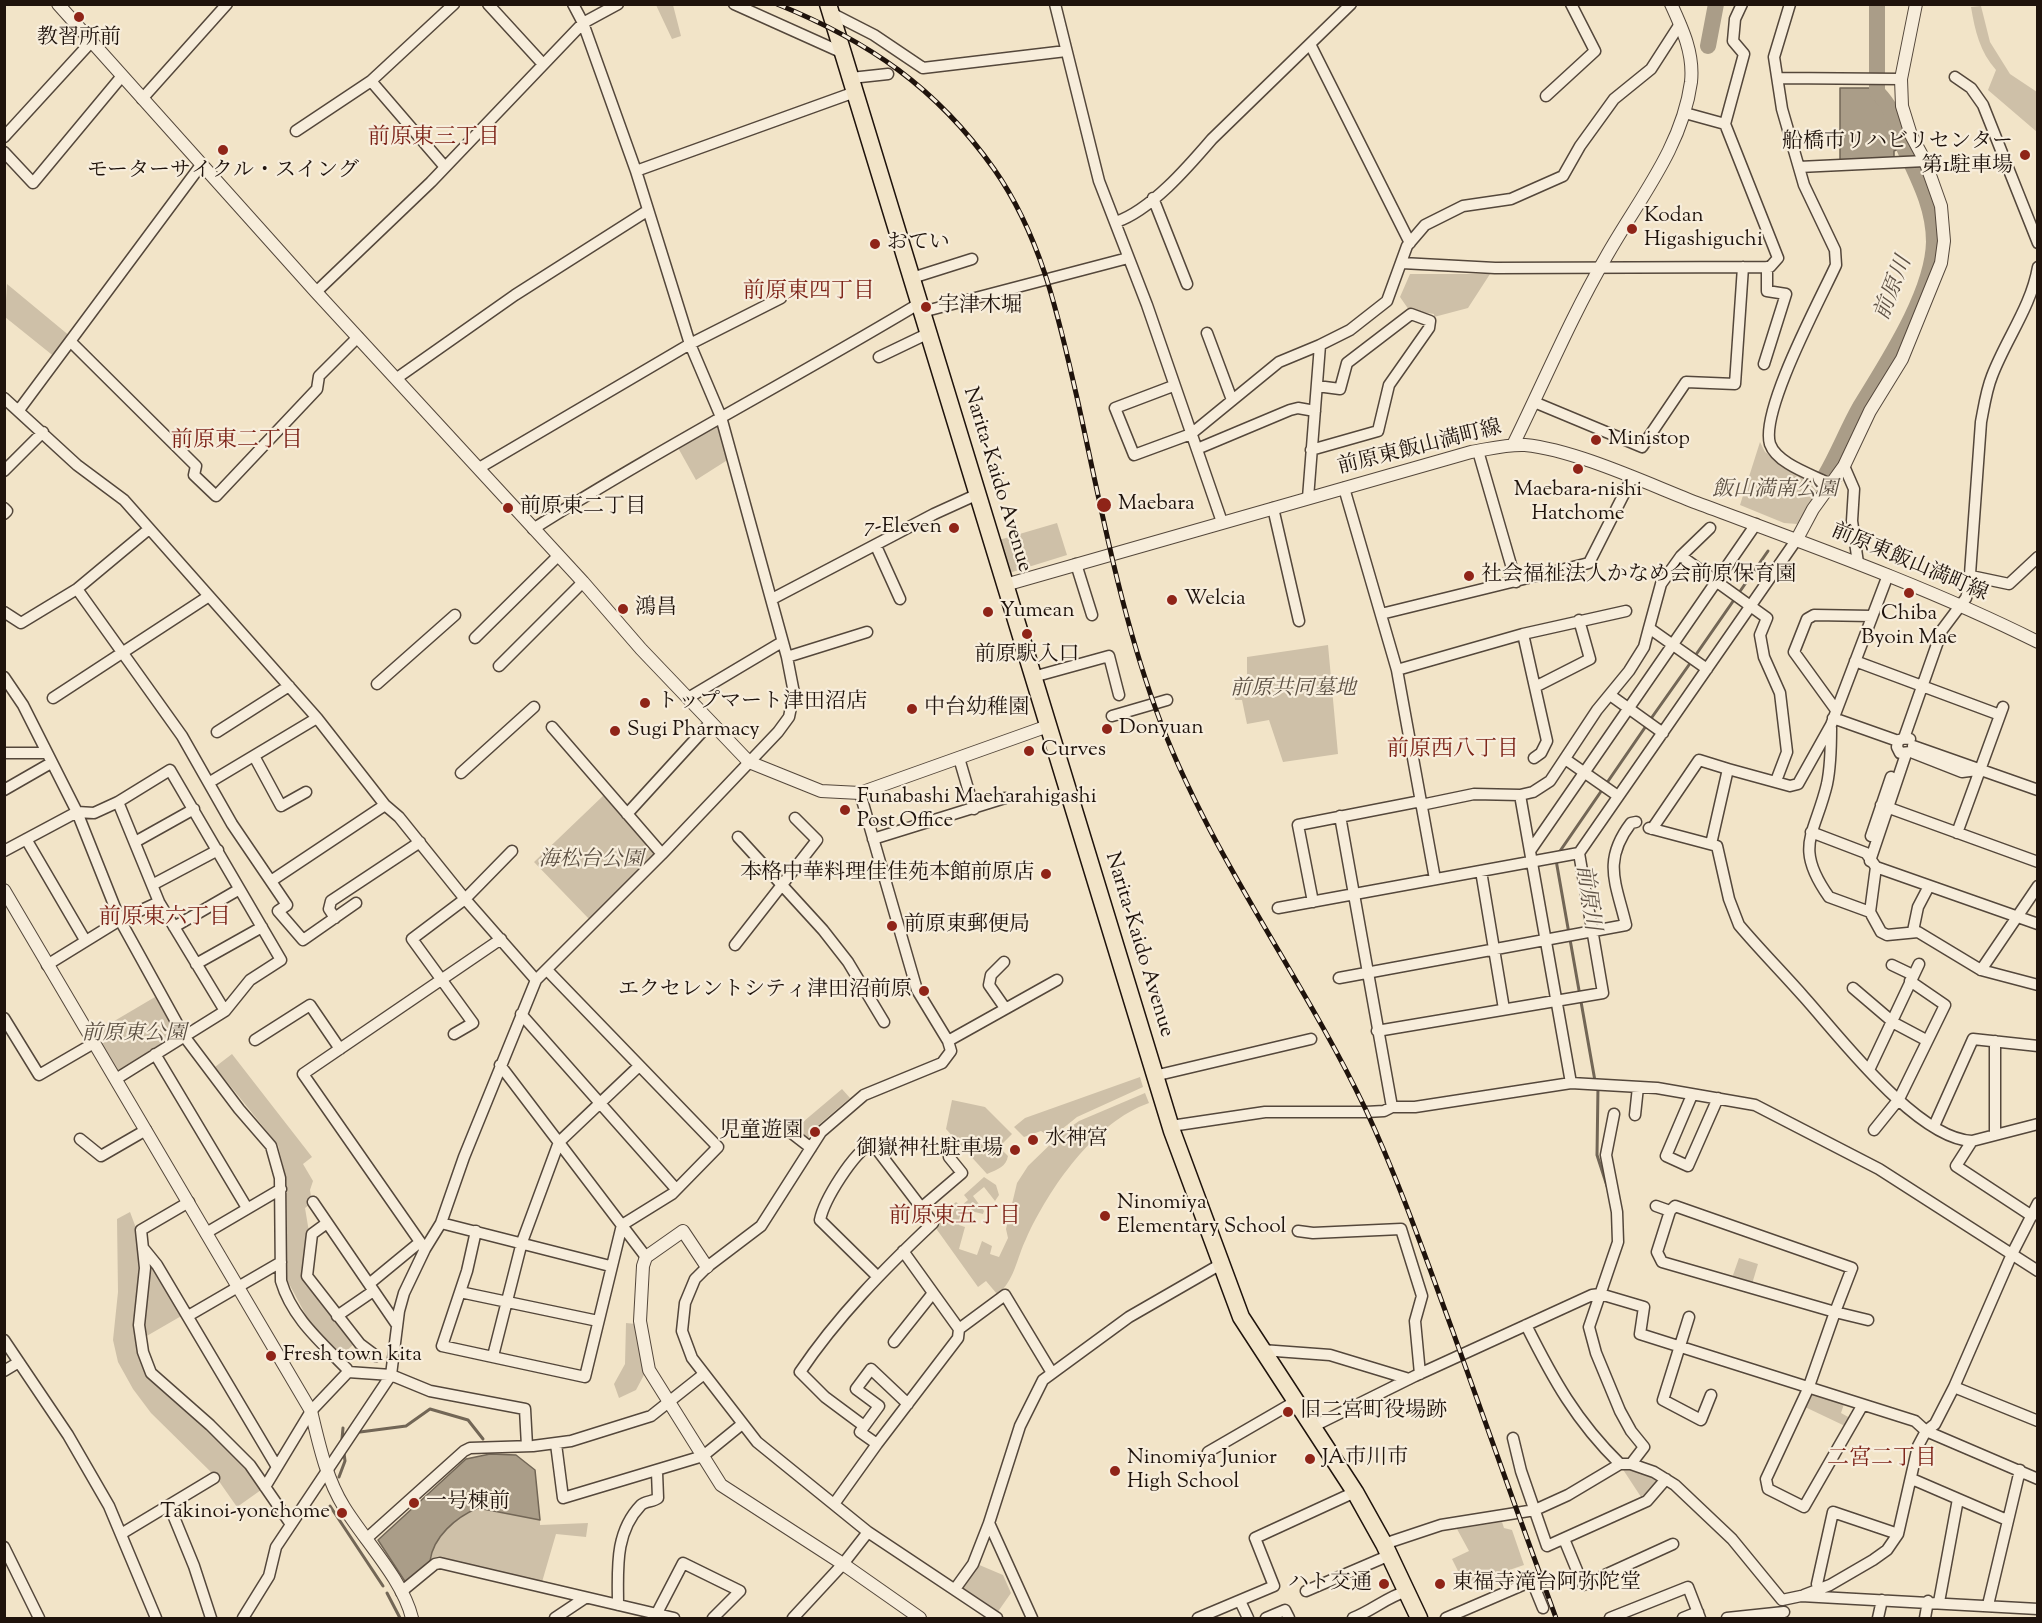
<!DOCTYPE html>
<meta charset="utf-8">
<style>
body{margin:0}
#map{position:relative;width:2042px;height:1623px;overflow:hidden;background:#f2e4c8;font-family:"Sorts Mill Goudy",serif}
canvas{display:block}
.frame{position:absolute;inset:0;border:6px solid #1f130c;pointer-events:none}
</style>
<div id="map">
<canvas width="2042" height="1623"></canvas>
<div class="frame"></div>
</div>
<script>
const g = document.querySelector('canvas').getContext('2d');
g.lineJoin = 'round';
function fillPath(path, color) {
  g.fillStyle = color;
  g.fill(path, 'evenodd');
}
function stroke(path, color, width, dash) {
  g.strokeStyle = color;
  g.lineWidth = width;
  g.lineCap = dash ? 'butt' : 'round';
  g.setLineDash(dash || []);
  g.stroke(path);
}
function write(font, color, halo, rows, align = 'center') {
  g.font = font + ' "Sorts Mill Goudy","Noto Serif JP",serif';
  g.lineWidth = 4.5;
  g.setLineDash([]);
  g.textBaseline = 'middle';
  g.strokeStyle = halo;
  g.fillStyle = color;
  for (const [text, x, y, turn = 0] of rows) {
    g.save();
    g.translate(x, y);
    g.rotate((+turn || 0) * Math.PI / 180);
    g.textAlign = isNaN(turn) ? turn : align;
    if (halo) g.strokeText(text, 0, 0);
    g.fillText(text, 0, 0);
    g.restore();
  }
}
fillPath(new Path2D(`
 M656 5H673L681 36 672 39Z
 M1981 6 1990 42 2010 74 2037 92V132L1988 90 1996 70C1980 52 1975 31 1971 7Z
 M1410 274H1490L1468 308 1434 317V314L1409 310 1400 297Z
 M7 284 71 337 56 358 5 317Z
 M717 420 729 459 696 480 677 446Z
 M1760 442 1765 452 1820 488 1797 524 1784 523 1740 505Z
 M1057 523 1067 555 1009 573 999 540Z
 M1328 645 1338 754 1283 762 1269 720 1247 724 1242 700H1235L1233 680 1247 679V657Z
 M605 794 655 853 589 919 534 862Z
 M155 997 177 1035 118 1071 94 1033Z
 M232 1054 312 1157 303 1164 313 1181 310 1190 312 1203 305 1208 309 1232 304 1273 355 1343 342 1355 309 1321 287 1280 286 1178 278 1145 215 1067Z
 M1140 1077 1143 1087 1077 1117 1051 1138 1041 1131 1024 1137 1014 1127 1025 1118Z
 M842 1089 850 1098 816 1127 807 1139 797 1132V1127Z
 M1145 1093 1149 1103C1095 1122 1049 1188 1026 1239 1017 1257 1014 1283 997 1294L986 1281 978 1287 935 1227 938 1223 936 1219 956 1202 961 1206 968 1200 964 1195 984 1177 996 1185 999 1195 995 1201 984 1187 973 1196 984 1211 983 1214 963 1209 959 1225 965 1227 959 1249 977 1255 982 1241 992 1246 990 1254 999 1257 1008 1238 1006 1229 1017 1183 1028 1166 1062 1133 1079 1121Z
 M952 1100 985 1107 1012 1134 999 1147 1008 1156C1006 1167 998 1169 987 1174L946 1129Z
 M130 1212 136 1228 141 1268 135 1325 148 1375 153 1382C192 1415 234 1446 261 1490L237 1507 216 1477 151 1413 133 1389 118 1362 113 1340 118 1292 117 1219Z
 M1739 1258 1758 1264 1752 1284 1732 1278Z
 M153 1267 183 1315 145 1337 143 1324 150 1268Z
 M626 1323 636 1324 645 1373 636 1390 619 1398 614 1384 625 1364Z
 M1813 1394 1844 1404 1841 1413 1850 1418 1845 1426 1805 1407Z
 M1622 1468 1633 1469 1659 1479V1485L1643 1500Z
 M478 1508 540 1520V1525L588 1523 586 1537 556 1534 542 1582 437 1559 430 1561C433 1537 456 1517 478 1508Z
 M1502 1522 1504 1528 1512 1530 1524 1565 1465 1585 1452 1559 1469 1551 1457 1529Z
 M977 1564 1003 1575 1011 1593 997 1613 963 1591 962 1587Z`), '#cec0a8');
const water = new Path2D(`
 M1840 88H1871L1875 100 1890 116 1901 148 1894 151V159L1840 161Z
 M490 1454 516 1455 535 1470 540 1520 478 1508C456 1517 433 1537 430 1561L406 1583 378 1540 466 1459Z`);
fillPath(water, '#aa9d88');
stroke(water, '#726656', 1.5);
stroke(new Path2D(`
 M1695 656 1768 551
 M1650 720 1691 662
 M1558 854 1646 726
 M1556 860 1595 1081
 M1598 1087 1597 1155 1607 1186
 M360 1432 406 1426 430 1409 468 1420 483 1439
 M342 1439 343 1428
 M339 1477 345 1461 344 1453
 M330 1506 383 1586
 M387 1593 400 1618`), '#726656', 3);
stroke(new Path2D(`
 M1708 46 1716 4
 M1825 476C1838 454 1847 430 1860 407 1886 364 1933 294 1934 242 1934 209 1920 182 1906 152 1894 126 1898 114 1877 92V4`), '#aa9d88', 16);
const minor = new Path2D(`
 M488 4 542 63
 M734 4 843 53
 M1055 4 1099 181 1147 305 1222 522
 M1790 4 1774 57 1782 109 1804 185 1835 250 1836 265C1820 300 1760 411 1770 444 1777 464 1813 475 1830 484
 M831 13 874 35 923 68 1066 51
 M1310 44 1410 243
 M1955 77 1971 88 1983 105 2038 243
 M851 78 888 74
 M1778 78 1901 79
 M371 81 445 167
 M1546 96 1595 51 1571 4
 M142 99 227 4
 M1685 113 1725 124
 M296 131 371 81 454 4
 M4 137 91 42
 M4 152 33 183 122 76
 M1799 167 1925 161
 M636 171 855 92
 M1153 198 1187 284
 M1116 222C1151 210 1188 167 1212 139L1351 4
 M1402 263 1495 268 1770 267 1778 258 1725 124 1744 54 1733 41 1735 19 1742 4
 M912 278 972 259
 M316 292 431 182 583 23 618 4
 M922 312 1128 258
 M1207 333 1232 400
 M71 342 196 466 194 475 216 496 317 389 319 376 358 337
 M879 357 929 333
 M1764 364 1786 294 1767 291V267
 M397 378 515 295 647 211
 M1173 386 1115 408 1134 455 1191 434 1279 362 1320 345
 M4 398 77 465 124 500 317 718 385 805 399 817 465 899 536 980
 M1534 402 1642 447 1686 382 1735 384 1743 267
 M19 410 201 165
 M1197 449 1290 410 1298 408 1315 411
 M1311 450 1378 431 1389 385 1429 328 1430 321 1411 314 1347 363 1340 389 1317 386
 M1478 451 1516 582
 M1844 466 1854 489 1852 521 1858 563
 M479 468 690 344 781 298
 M4 471 43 432
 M1344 488 1397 670 1435 879
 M1308 498 1320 345 1350 330 1387 301 1407 246 1425 225 1463 206 1511 199 1563 176 1580 146 1614 99 1651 69 1680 24
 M4 508 7 511 4 514
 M1273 508 1299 621
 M533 529C659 449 792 380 920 303
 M876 546 900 599
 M1681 556 1767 618 1760 635 1764 657 1780 693 1787 752 1776 781
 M1076 564 1092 615
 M1971 576 2009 584 2038 557
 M77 589 182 736 232 824 287 905 278 911 303 940 356 903
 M772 599 934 514 978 494
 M4 612 21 623 77 589 149 529
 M1381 614 1589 563 1632 478
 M1523 634 1547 741 1541 753 1534 758
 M475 638 558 556
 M787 657 867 632
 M1855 661 2000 715
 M499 666 583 582
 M1707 669 1649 628 1661 584 1681 556 1710 528
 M1397 670 1523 634 1626 611
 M4 677 23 705 77 812 120 920 184 1036 239 1109 271 1146 280 1178 281 1281C292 1318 321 1342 347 1369L348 1372 311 1411 265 1487
 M1033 677 1109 656 1119 695
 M377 684 455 615
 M1535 687 1590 659 1579 620
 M1610 695 1663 733
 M53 698 209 596
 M688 698 782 642
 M1836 710 1794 652 1807 619 1814 615 1872 616
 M1112 716 1167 700
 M1833 718 1898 741
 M552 727 662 854
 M1831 728C1831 746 1831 765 1827 784 1815 835 1793 846 1829 897L1870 912
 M217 732 289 686
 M1904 738 1942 630 1966 598 1969 588 1981 422C1984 407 1986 391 1992 376 2006 339 2031 307 2038 267
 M1910 739 1904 738 1898 741 1897 747 1900 753 1911 752 1962 772 1977 770
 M1913 746 2038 790
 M4 753H45
 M254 756 281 806 306 792
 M959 758 974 809
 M1565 759 1618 796
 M461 773 534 707
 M210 782 317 718
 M4 790 51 763
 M860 793 917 990 948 1041 951 1051 942 1063 864 1095 821 1132 761 1226 707 1267 695 1279 685 1303 682 1331 692 1358 757 1442 868 1532 997 1618
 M1520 795 1571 1083
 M118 802 159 902 225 1011
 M1421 805 1474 794 1520 795 1533 792 1550 781 1597 710 1629 671 1644 647 1649 628
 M1881 805 2038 862
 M627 814 711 722
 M1340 816 1392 1107
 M1649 828 1717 846 1729 899 1739 925C1760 950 1783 973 1804 997 1840 1037 1917 1139 1972 1141L2038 1124
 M1652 829 1699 760 1728 769
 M1811 832 1866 853 1876 867 1870 912 1881 932 1887 935 1918 932 1981 970 2038 985
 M1957 833 2003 707
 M1871 836 1891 777
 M738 837 823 930 848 962 884 1022
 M26 839 85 940
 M873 839 1005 798
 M135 842 194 809
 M1711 844 1728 769 1790 786 1798 784 1831 725 1888 575
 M4 851 77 812 94 813 118 802 170 770 281 960 250 980 225 1011 116 1079
 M1530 851 1756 524
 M1870 861 1906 754
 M1876 867 2038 924
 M1481 871 1504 1009
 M271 881 385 805
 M152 885 218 850
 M1313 902 1298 825 1421 801
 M1278 908 1579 853
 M335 918 329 909 331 901 420 842
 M174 927 238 890
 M1913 931 1918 907 1929 886
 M735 945 817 840 795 818
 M1004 962 991 975 989 985 1005 1008
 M196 964 262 927
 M47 965 120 920 159 902
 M1892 965 1913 975
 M1981 970 2038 886
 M1339 978 1626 925C1616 883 1602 861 1631 823L1636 822
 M1853 988 1894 1023 1926 1040
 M521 1014 676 1189
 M4 1018 39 1075 94 1043
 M1377 1031 1603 993 1579 853 1797 539
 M454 1034 473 1023 412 939 465 899 512 851
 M255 1040 310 1005 340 1049
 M948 1041 1057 980
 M155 1054 247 1208
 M500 1065 646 1257
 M1869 1070 1919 964
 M1154 1076 1311 1039
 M1692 1095 1666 1156 1688 1166 1718 1098
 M1614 1114 1606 1155 1617 1212 1618 1242 1589 1327 1596 1353 1620 1411 1631 1431 1644 1447 1631 1464
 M1635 1115 1638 1087
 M1171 1126 1265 1112H1366L1384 1111 1392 1107H1415L1571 1083 1657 1088 1755 1105 1879 1169 2038 1271
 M1934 1126 1973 1039 2038 1046
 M1874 1130 1899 1099 1945 1005 1910 981
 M789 1131 811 1148
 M1995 1135V1041
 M80 1139 101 1156 146 1130
 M1972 1141 1956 1166 2032 1216
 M189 1202 141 1230 145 1268 139 1325 143 1352 151 1373 210 1425 250 1465 290 1523
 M313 1202 397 1325
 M1656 1206 1670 1211
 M921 1208 962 1173 949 1157
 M327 1223 312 1234 307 1276 360 1344 376 1356
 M441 1223 610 1266
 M476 1231 467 1271 442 1346 585 1377 622 1225 672 1194 718 1147 547 970
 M1298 1231 1313 1233 1401 1229 1422 1296 1415 1321 1420 1374
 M206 1233 281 1189
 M144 1249 157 1265 277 1467
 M425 1249 303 1074 501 939
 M903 1251 959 1329
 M369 1284 420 1242
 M460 1292 598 1321
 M188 1316 281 1262
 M337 1316 372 1292
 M1689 1317 1663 1400 1701 1420 1711 1395
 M1526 1325C1553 1379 1576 1421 1620 1464
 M4 1340 68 1435 109 1506 156 1618
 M894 1342 933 1293
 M1262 1350 1330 1355 1409 1379
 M493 1356 522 1242 559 1142 639 1066
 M4 1371 19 1362
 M348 1372 391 1375 430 1391 525 1409 527 1446
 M1954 1387 2038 1421
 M908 1404 871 1369 856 1389 879 1406 860 1432 877 1444 958 1338 959 1329 1005 1295 1052 1373
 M1862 1406 1804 1507 1768 1489 1766 1479 1808 1389 1835 1312 1662 1262 1657 1252 1670 1211 1675 1206 1852 1268 1835 1312 1868 1320
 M864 1426 825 1397 800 1372C837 1317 885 1268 933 1223L872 1143C853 1153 824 1200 820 1220L878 1277
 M1314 1426 1415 1376 1592 1295 1600 1294 1644 1307 1640 1334 1915 1421 1926 1431 2038 1479
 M1513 1438 1521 1471 1547 1546 1647 1501 1666 1479
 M556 1444 563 1498 703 1456 741 1425
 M1208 1452 1296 1401
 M1912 1479 2007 1520
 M834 1504 877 1444
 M169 1505 194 1566 211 1618
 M121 1534 214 1478
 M366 1539 464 1451 470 1448 533 1446 571 1441 651 1416 704 1374
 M1564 1539 1583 1585 1673 1544
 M1384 1544 1441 1525 1535 1510 1568 1495 1620 1464H1631L1654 1472 1675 1485 1732 1539 1782 1600 1801 1596 2038 1609
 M4 1547 39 1618
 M955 1589 973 1564 989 1523
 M1306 1591 1390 1555
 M401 1592 435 1564 440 1563 674 1618
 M1804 1595 1830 1585 1873 1560 1887 1550 1898 1534 1918 1446 1926 1431 1935 1424 1954 1387 2012 1254 2038 1203
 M1820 1596 1817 1584 1833 1512 1898 1534
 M1240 1601 1248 1618
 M1939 1602 1958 1499
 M618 1605C618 1570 614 1533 641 1505 645 1501 653 1502 658 1498L657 1472
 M1988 1605 2020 1470
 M657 1613 683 1563 740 1591 713 1618
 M243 1618 269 1576 276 1547 391 1375 399 1311 404 1293 425 1249 441 1223 464 1157 536 980 662 854 778 732 789 717 794 693 787 657 721 417 690 344 636 171 583 23 573 4
 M555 1618 585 1598
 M793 1618 843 1564 868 1532
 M1032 1618 989 1523 1020 1426 1043 1380 1129 1317 1221 1264
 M1198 1618 1274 1586 1255 1538 1355 1492
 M1266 1618 1285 1610 1289 1618
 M1353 1618C1373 1610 1387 1597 1407 1591
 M1446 1618 1532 1581 1543 1608
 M1610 1618 1688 1587 1700 1618
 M1683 1618 1698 1612
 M1727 1618 1784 1612
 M1878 1618 1882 1600
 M1925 1618 1928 1601`);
const tertiary = new Path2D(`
 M58 4 316 292 583 582 641 649 749 762 821 791 860 793 1048 726
 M1513 445C1544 382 1571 317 1606 257 1638 200 1682 148 1691 82 1694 54 1683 30 1671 4
 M1797 539 1813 509 1844 466 1870 411 1902 359 1941 263 1944 241 1941 206 1925 161 1911 135 1902 106 1901 79 1916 4
 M1005 585 1471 452C1489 449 1507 444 1525 445 1576 450 1648 484 1697 503 1812 546 1928 587 2038 642
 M4 890 311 1411C319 1444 326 1478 344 1507 365 1541 403 1580 412 1618
 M707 1267 683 1231 646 1257 643 1266 640 1321 649 1370 721 1485 843 1564 920 1618`);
const trunk = new Path2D(`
 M828 4 1172 1131 1241 1317 1355 1492 1384 1544 1419 1618`);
stroke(minor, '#54473b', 13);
stroke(tertiary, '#54473b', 14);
stroke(trunk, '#1f130c', 19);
stroke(minor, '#f7eddb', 10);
stroke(tertiary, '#f7eddb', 12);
stroke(trunk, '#f2e4c8', 16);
const rail = new Path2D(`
 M777 4C868 41 936 87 994 169 1043 239 1059 320 1078 402 1100 503 1120 610 1155 707 1206 850 1300 972 1365 1108 1399 1181 1425 1256 1453 1332 1487 1427 1521 1523 1556 1618`);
stroke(rail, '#1f130c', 5);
stroke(rail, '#f7eddb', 3, [9]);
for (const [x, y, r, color] of [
 [79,17,6,"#8f2418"],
 [223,150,6,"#8f2418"],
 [2025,155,6,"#8f2418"],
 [1632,229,6,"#8f2418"],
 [875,244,6,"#8f2418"],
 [926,307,6,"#8f2418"],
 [1596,440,6,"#8f2418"],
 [1578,469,6,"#8f2418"],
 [1104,505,8,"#8f2418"],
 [508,508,6,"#8f2418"],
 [954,528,6,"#8f2418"],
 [1469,576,6,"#8f2418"],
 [1909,593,6,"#8f2418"],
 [1172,600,6,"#8f2418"],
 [623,609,6,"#8f2418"],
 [988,612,6,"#8f2418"],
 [1027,634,6,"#8f2418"],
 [645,703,6,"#8f2418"],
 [912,709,6,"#8f2418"],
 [1107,729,6,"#8f2418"],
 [615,731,6,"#8f2418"],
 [1029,751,6,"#8f2418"],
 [845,810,6,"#8f2418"],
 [1046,874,6,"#8f2418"],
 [892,926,6,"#8f2418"],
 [924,991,6,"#8f2418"],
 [815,1132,6,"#8f2418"],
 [1033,1140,6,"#8f2418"],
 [1015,1150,6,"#8f2418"],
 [1105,1216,6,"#8f2418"],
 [271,1356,6,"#8f2418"],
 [1288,1412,6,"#8f2418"],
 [1310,1459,6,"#8f2418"],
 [1115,1471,6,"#8f2418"],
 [414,1503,6,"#8f2418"],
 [342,1513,6,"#8f2418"],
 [1384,1584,6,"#8f2418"],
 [1440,1584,6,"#8f2418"]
]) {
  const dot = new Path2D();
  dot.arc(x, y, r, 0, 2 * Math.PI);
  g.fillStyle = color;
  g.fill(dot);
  stroke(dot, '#f7eddb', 2);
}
write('21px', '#1f130c', '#f7eddb', [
 ["教習所前",79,39,"center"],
 ["船橋市リハビリセンター",2013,143,"right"],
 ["第1駐車場",2013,167,"right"],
 ["モーターサイクル・スイング",223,172,"center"],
 ["Kodan",1644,217],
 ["Higashiguchi",1644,241],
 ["おてい",887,244],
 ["宇津木堀",938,307],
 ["Ministop",1608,440],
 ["Maebara-nishi",1578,491,"center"],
 ["Hatchome",1578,515,"center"],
 ["Maebara",1118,505],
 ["前原東二丁目",520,508],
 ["7-Eleven",942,528,"right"],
 ["社会福祉法人かなめ会前原保育園",1481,576],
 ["Welcia",1184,600],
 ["鴻昌",635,609],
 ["Yumean",1000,612],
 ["Chiba",1909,615,"center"],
 ["Byoin Mae",1909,639,"center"],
 ["前原駅入口",1027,656,"center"],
 ["トップマート津田沼店",657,703],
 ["中台幼稚園",924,709],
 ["Donyuan",1119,729],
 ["Sugi Pharmacy",627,731],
 ["Curves",1041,751],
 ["Funabashi Maeharahigashi",857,798],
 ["Post Office",857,822],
 ["本格中華料理佳佳苑本館前原店",1034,874,"right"],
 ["前原東郵便局",904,926],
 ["エクセレントシティ津田沼前原",912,991,"right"],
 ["児童遊園",803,1132,"right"],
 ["水神宮",1045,1140],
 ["御嶽神社駐車場",1003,1150,"right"],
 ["Ninomiya",1117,1204],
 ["Elementary School",1117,1228],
 ["Fresh town kita",283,1356],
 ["旧二宮町役場跡",1300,1412],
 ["Ninomiya Junior",1127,1459],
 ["High School",1127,1483],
 ["JA市川市",1322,1459],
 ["一号棟前",426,1503],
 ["Takinoi-yonchome",330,1513,"right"],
 ["ハト交通",1372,1584,"right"],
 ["東福寺滝台阿弥陀堂",1452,1584]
], 'left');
write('21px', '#1f130c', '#f7eddb', [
 ["前原東飯山満町線",1420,449,-14],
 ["Narita-Kaido Avenue",996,480,73],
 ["前原東飯山満町線",1909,564,23],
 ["Narita-Kaido Avenue",1138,945,73]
]);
write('italic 21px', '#5c5043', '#f7eddb', [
 ["飯山満南公園",1775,491],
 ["前原共同墓地",1293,690],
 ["海松台公園",591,861],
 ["前原東公園",134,1035]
]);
write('22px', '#7a1f14', '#f7eddb', [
 ["前原東三丁目",434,139],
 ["前原東四丁目",809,293],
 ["前原東二丁目",237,442],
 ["前原西八丁目",1453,751],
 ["前原東六丁目",165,919],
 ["前原東五丁目",955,1218],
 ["二宮二丁目",1882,1460]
]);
write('italic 22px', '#5e5144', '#f7eddb', [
 ["前原川",1895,289,-69],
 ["前原川",1586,898,82]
]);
</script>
